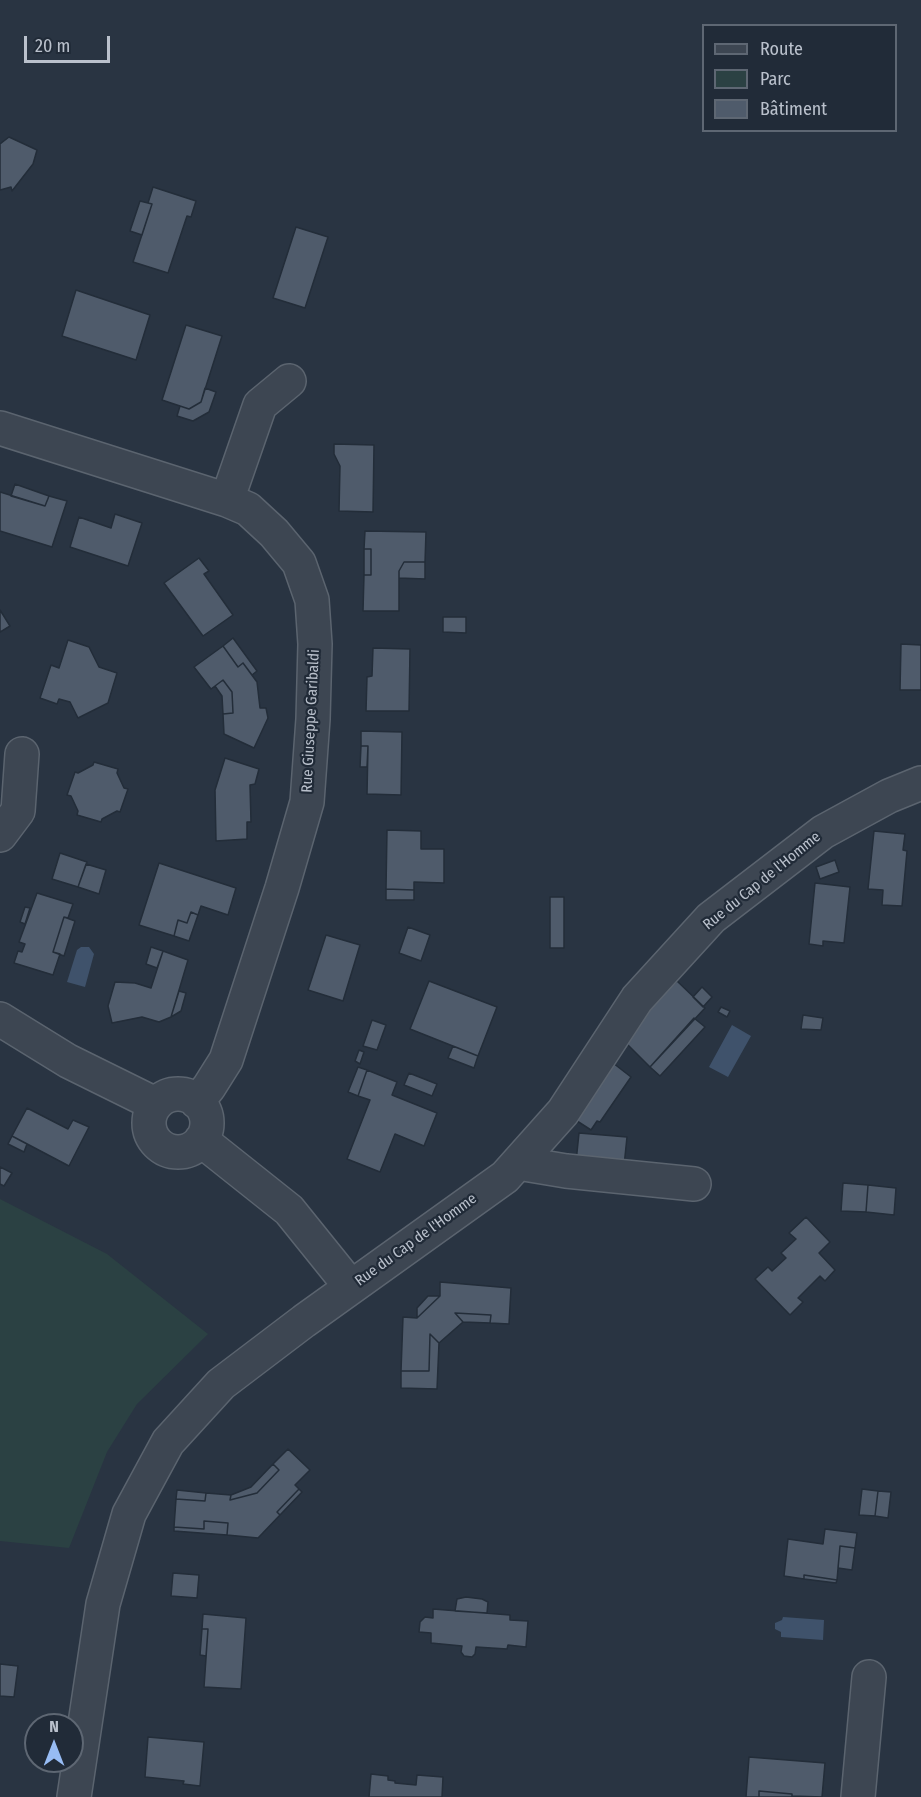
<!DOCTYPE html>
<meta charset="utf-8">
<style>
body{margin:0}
#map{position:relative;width:921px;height:1797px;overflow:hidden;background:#293442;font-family:"Fira Sans Condensed",sans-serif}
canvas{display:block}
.legend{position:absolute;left:702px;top:24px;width:195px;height:108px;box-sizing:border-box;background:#212b38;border:2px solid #5e6773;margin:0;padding:8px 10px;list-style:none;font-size:18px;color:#bac1cc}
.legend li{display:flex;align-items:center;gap:12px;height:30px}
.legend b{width:30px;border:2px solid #5e6773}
.north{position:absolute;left:24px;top:1713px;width:60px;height:60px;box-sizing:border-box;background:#212b38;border:2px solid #5e6773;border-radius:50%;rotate:0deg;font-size:16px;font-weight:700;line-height:24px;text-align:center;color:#bac1cc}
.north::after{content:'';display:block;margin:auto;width:21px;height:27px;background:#97bcf4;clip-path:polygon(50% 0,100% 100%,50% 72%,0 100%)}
.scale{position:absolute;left:24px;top:36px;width:86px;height:27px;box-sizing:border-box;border:3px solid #bac1cc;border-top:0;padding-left:8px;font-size:18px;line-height:21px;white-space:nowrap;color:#bac1cc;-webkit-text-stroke:4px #212b38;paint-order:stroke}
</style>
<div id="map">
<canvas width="921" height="1797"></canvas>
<ul class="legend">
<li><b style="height:8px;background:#3d4652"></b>Route</li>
<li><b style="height:16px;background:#2b4143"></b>Parc</li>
<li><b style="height:16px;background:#4f5b6b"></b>Bâtiment</li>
</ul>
<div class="north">N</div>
<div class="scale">20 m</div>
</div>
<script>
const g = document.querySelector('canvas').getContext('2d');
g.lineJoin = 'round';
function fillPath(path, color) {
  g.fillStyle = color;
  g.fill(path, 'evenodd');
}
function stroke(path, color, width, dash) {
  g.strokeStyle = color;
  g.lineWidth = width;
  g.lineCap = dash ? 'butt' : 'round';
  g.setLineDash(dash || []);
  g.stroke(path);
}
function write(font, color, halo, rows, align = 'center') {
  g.font = font + ' "Fira Sans Condensed",sans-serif';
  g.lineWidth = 4.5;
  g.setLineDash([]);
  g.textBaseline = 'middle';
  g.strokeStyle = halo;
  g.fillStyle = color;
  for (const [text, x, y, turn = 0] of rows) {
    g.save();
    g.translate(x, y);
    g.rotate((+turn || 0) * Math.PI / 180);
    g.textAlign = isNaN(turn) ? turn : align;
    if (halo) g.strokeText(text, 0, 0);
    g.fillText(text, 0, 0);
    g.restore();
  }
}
fillPath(new Path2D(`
 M0 1199 107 1254 208 1334 137 1404 107 1452 69 1548 0 1541Z`), '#2b4143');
fillPath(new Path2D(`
 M81 947H89L94 954 85 987 67 982 77 950Z
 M732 1025 751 1036 728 1077 709 1067Z
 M783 1617 824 1620 823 1640 781 1637V1632L775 1629V1623L782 1620Z`), '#3f526b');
const building = new Path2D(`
 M9 137 37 150 33 164 12 191 11 187 0 190V144Z
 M153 187 196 201 191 217 187 216 168 273 133 262 152 204 148 203Z
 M140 201 152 204 142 235 130 231Z
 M296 227 328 237 305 308 273 298Z
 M76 290 150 315 136 360 62 336Z
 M186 325 222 336 201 402 189 409 162 400Z
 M205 388 216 392 209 412 193 421 177 416 180 406 189 409 201 402Z
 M334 444 374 445 373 512 339 511 340 466 334 454Z
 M15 484 49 496 45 506 11 496Z
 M0 492 45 506 49 496 67 501 52 547 0 531Z
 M115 514 142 523 128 566 70 547 79 517 111 528Z
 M365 531 426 532 425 562H404L399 571V611H363L364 575H371V549H364Z
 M364 549H371V575H364Z
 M199 558 209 571 204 574 233 615 203 636 164 583Z
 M404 562H425V579L399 578V571Z
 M0 610 10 626 0 632Z
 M443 617H466V633L443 632Z
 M233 638 257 671 252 675 243 663 238 667 223 646Z
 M68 640 89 647 99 667 117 673 108 703 78 718 70 702 59 699 57 704 40 698 51 665 59 668Z
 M901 644 921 645V690H900Z
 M223 646 238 667 243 663 257 682 260 708H266L268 718 254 748 224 734 223 714 233 713 232 692 223 680 211 689 194 667Z
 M373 648 410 649 409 711H366L367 677 372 676Z
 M223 680 232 692 233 713 223 714 222 696 215 686Z
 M361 731 402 732 401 795 367 794 368 746H361Z
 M361 746H368L367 767H360Z
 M225 758 259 769 255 784 250 785 251 822H247V839L216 841 215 790Z
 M94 762 118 769 117 773 124 788 128 789 120 812 117 811 102 819 101 822 77 815 78 811 71 796 67 795 75 772 78 773 93 765Z
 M387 830 421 831V849H444V883L414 882V890L386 889Z
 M874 831 905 834 903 850 907 851 902 906 882 905 883 890 868 889Z
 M60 853 87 862 78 887 52 879Z
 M835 860 839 872 820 879 816 867Z
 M159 863 236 888 228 915 201 906 198 915 191 912 187 923 178 920 174 936 139 925Z
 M86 864 106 870 99 894 78 887Z
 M815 883 850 887 844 943 823 941V946L809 944Z
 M386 889 414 890V900H386Z
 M37 893 73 904 68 918 64 917 53 952 60 954 53 975 14 963 18 951 22 952 25 944 19 942Z
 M550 897H564V948H550Z
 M25 907 30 908 25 924 20 922Z
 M191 912 198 915 189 941 174 936 178 920 187 923Z
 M64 917 75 921 64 956 53 952Z
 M408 927 430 935 421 961 399 953Z
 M326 935 360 945 343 1001 308 990Z
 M151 947 163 951 157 968 146 964Z
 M163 951 188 960 171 1017 159 1022 142 1017 112 1023 108 1006 115 982 135 983 151 988Z
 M429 981 497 1007 478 1056 410 1029Z
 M677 981 705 1008 650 1067 622 1039 663 993Z
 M702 987 712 997 703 1007 693 997Z
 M179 991 186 993 181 1011 171 1017Z
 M721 1007 730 1011 727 1017 718 1012Z
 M803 1015 823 1018 821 1030 801 1029Z
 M694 1018 705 1027 660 1076 650 1067Z
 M372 1020 386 1025 377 1050 363 1046Z
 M453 1046 478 1056 474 1068 448 1058Z
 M359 1050 364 1052 360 1064 355 1061Z
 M613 1063 631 1077 600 1122 597 1121 591 1130 574 1119Z
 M358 1067 367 1070 358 1096 348 1092Z
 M367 1070 397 1082 392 1095 437 1113 424 1146 395 1134 380 1172 347 1159 370 1100 358 1096Z
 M409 1073 437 1084 432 1096 404 1085Z
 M27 1108 68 1129 73 1120 89 1127 69 1166 12 1136Z
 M579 1133 627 1137 624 1166 576 1162Z
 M12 1136 27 1144 24 1152 8 1144Z
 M0 1167 12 1173 4 1186 0 1184Z
 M843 1183 868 1185 866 1212 841 1211Z
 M868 1185 896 1188 894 1215 866 1212Z
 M806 1217 830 1242 819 1253 835 1270 825 1281 820 1276 798 1298 803 1302 790 1315 755 1279 768 1267 772 1271 786 1258 781 1253 796 1239 789 1233Z
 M440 1282 511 1288 509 1324 490 1323 491 1315 455 1313 463 1322 439 1343 430 1334 429 1371H401L403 1317 417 1318 440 1296Z
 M428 1296H440L417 1318V1308Z
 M455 1313 491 1315 490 1323 463 1322Z
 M430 1334 439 1343 437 1389 401 1388V1371H429Z
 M288 1449 310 1470 295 1485 299 1489 277 1512 280 1515 258 1538 227 1535 228 1523 204 1521V1529L174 1527 176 1499 205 1501 206 1493 231 1495 230 1500 257 1493 279 1470 273 1464Z
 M273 1464 279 1470 257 1493 230 1500 231 1495 251 1487Z
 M299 1489 302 1492 280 1515 277 1512Z
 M862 1489 878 1491 875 1516 859 1515Z
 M177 1490 206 1493 205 1501 176 1499Z
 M878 1491 891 1492 888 1518 875 1516Z
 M204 1521 228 1523 227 1535 174 1531V1527L204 1529Z
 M825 1529 857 1533 855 1548 840 1546 837 1580 804 1575V1579L784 1576 788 1539 823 1544Z
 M840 1546 855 1548 852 1570 838 1568Z
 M173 1573 199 1575 197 1598 171 1596Z
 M804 1575 837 1580 836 1583 804 1579Z
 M466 1597 482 1599 488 1602 487 1613 455 1611 457 1599Z
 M433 1609 510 1615V1620L528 1621 526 1647 508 1645 507 1649 476 1647 475 1654 472 1657 464 1656 461 1652 462 1646 431 1643V1633L419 1632 420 1622 425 1617 433 1618Z
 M203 1614 246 1618 241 1689 204 1687 208 1629H202Z
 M202 1629H208L206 1656 200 1655Z
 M0 1664 18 1666 14 1697 0 1696Z
 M148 1737 204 1742 200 1786 183 1784 184 1781 145 1777Z
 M749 1757 825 1763 822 1797 792 1796V1794L759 1791V1797H746Z
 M371 1774 388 1776V1780L395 1781V1783L416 1785 417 1775 443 1777 442 1797H369Z
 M759 1791 792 1794V1797H759Z`);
fillPath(building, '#4f5b6b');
stroke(building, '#232d39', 1.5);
const minor = new Path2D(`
 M0 428 227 500 248 509 274 533 299 563 312 600 315 644 313 719 307 802 282 888 226 1060 209 1087 197 1102
 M227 500 260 405 289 381
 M0 835 18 811 22 754
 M0 1019 68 1061 155 1104
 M149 1123a29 29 0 1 1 58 0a29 29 0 1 1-58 0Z
 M201 1140 289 1210 351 1287
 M518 1163 566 1171 694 1184
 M74 1797 103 1604 129 1514 168 1442 221 1384 304 1321 505 1177 563 1112 637 999 711 918 823 832 889 796 921 783
 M858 1797 869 1677`);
stroke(minor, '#5b646f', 36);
stroke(minor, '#3d4652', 33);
write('15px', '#bac1cc', '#212b38', [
 ["Rue Giuseppe Garibaldi",311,721,-87],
 ["Rue du Cap de l'Homme",762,881,-39],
 ["Rue du Cap de l'Homme",416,1240,-36]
]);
</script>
